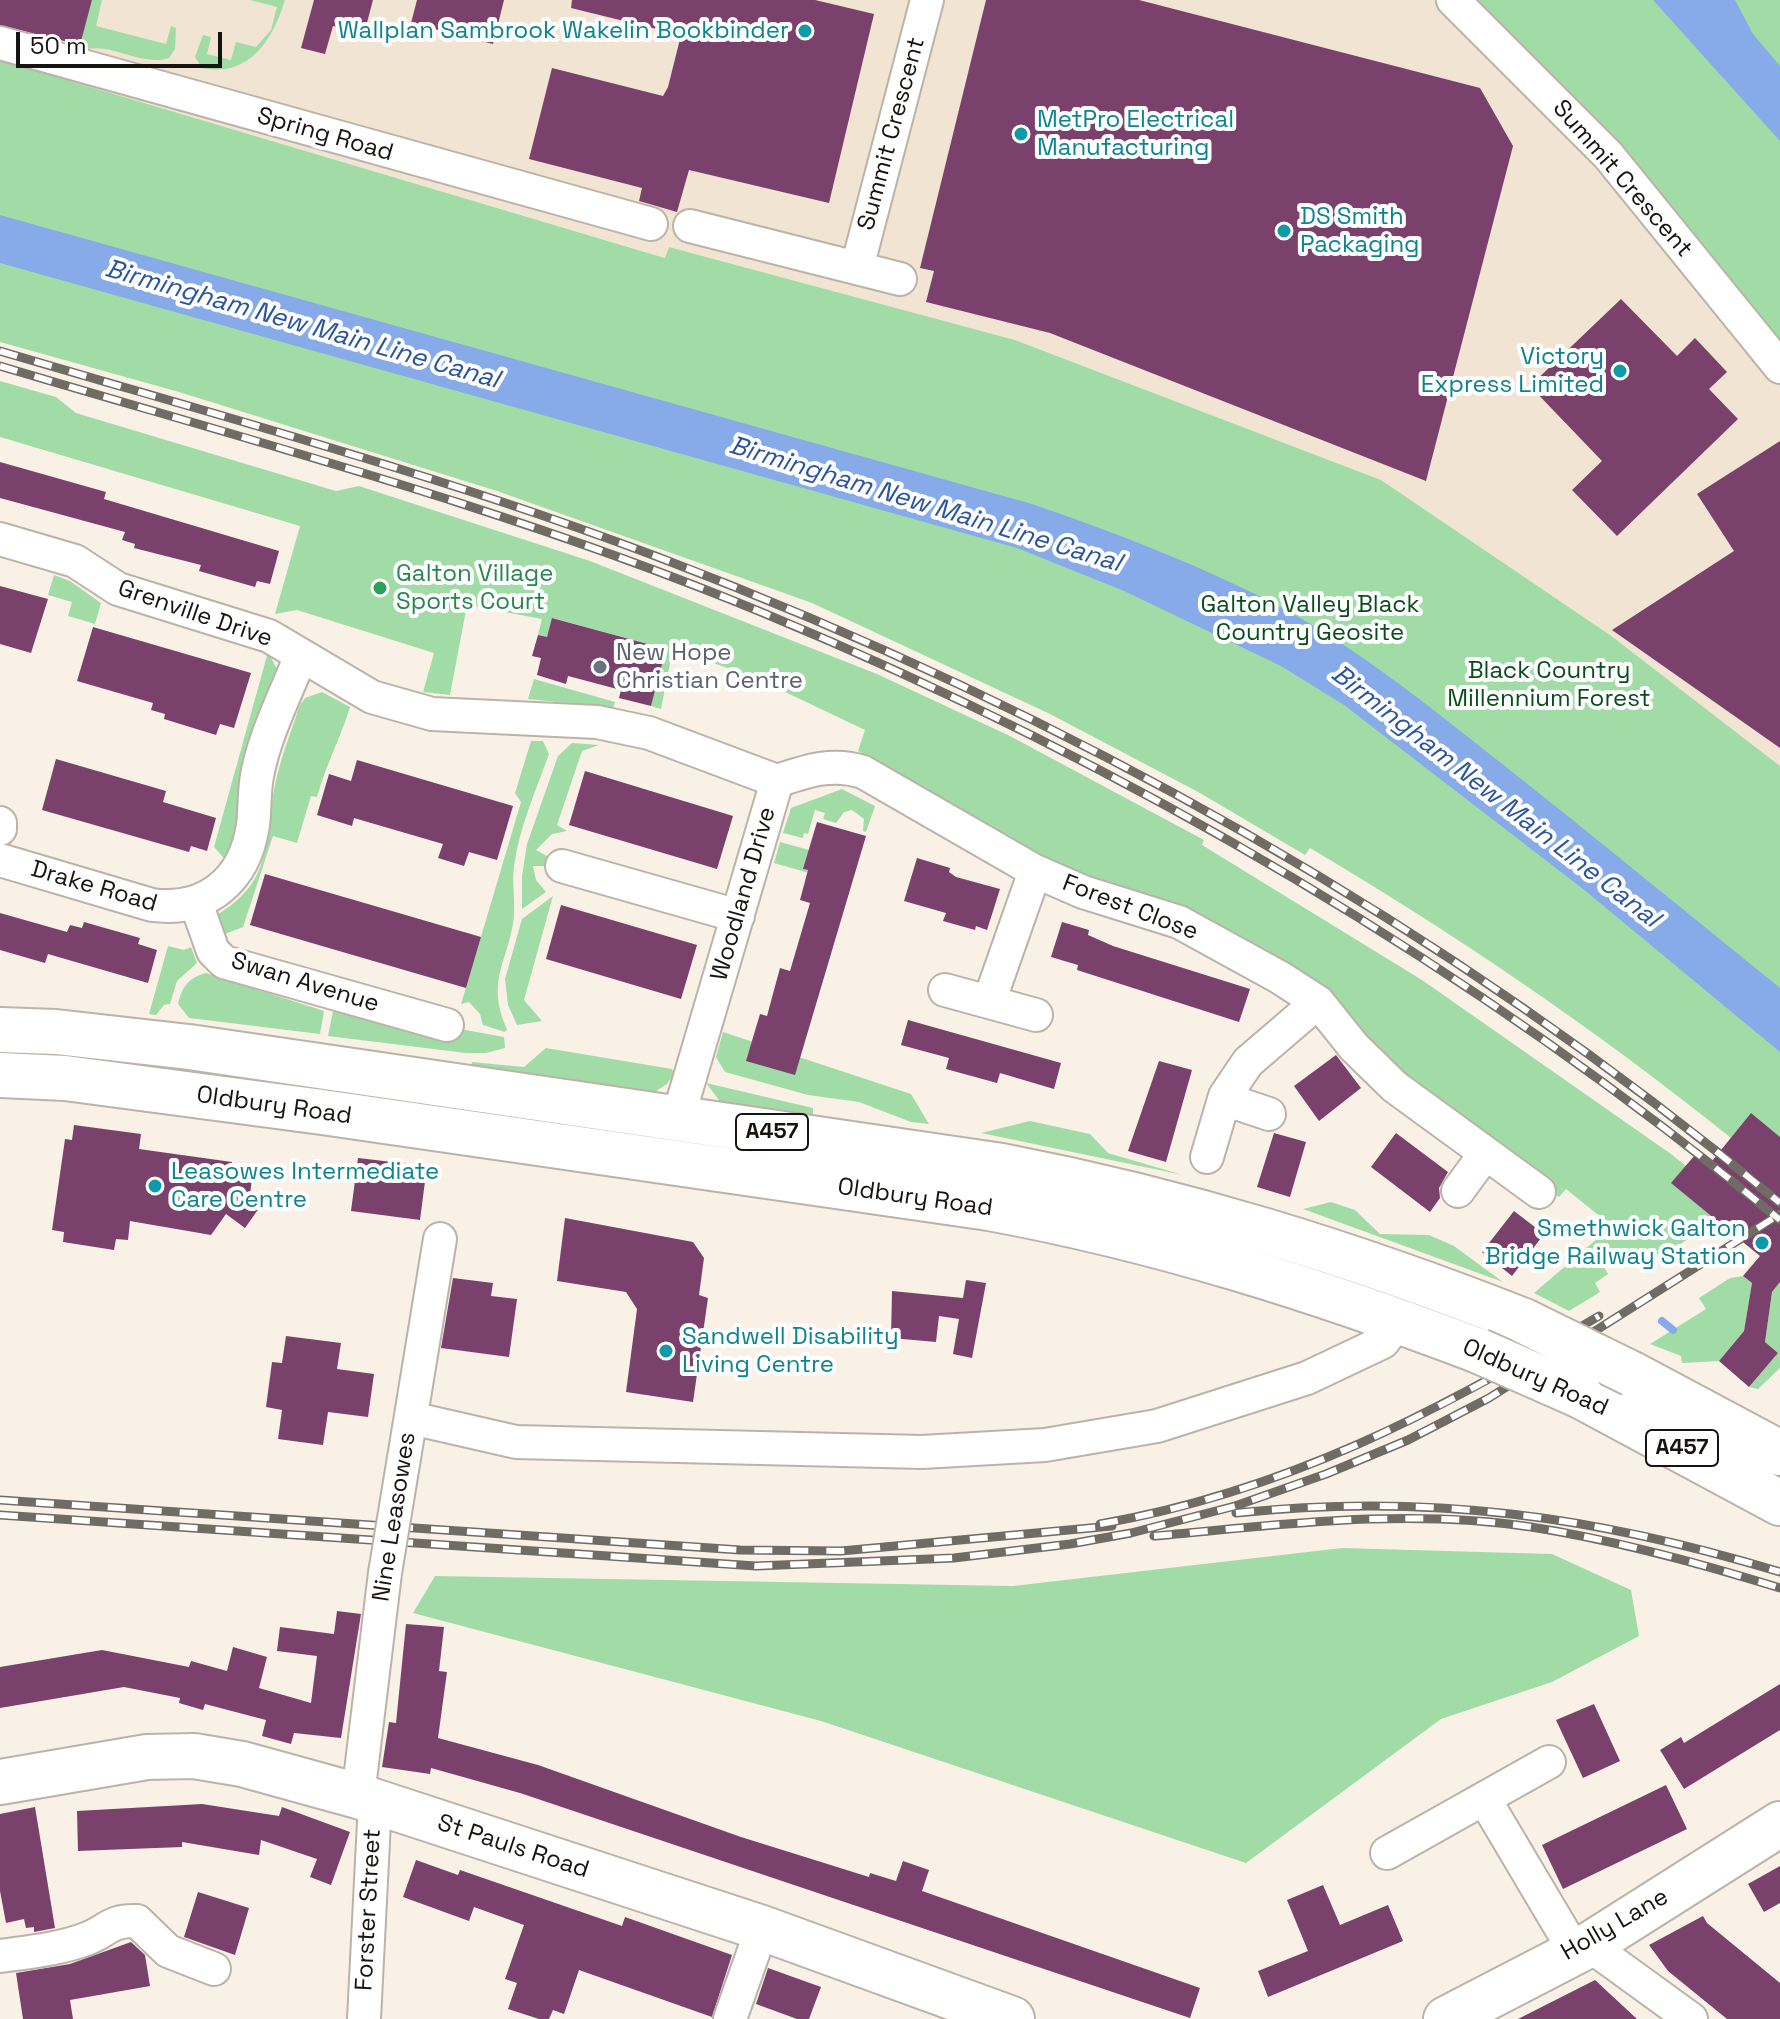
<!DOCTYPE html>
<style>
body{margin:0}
#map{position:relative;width:1780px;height:2019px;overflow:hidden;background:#faf1e6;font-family:"Space Grotesk",sans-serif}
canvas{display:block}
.scale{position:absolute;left:16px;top:32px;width:206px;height:36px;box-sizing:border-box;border:4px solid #161310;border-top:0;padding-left:10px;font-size:24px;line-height:28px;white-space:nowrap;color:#161310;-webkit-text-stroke:6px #fff;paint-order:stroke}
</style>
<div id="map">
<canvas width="1780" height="2019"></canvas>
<div class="scale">50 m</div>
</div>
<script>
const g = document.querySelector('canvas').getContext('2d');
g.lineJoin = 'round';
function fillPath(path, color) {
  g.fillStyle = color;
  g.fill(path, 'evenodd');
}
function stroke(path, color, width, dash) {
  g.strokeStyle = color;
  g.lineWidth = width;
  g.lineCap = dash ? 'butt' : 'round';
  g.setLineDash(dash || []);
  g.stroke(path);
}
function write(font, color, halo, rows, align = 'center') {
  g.font = font + ' "Space Grotesk",sans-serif';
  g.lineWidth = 8;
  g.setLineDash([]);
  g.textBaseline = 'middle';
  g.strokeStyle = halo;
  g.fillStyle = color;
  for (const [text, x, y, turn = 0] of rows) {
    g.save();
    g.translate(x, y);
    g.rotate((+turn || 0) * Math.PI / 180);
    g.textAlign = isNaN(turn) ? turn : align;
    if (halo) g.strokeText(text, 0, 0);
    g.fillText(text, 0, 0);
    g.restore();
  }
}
fillPath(new Path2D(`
 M0 0H1494L1780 327V766L1610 635 1381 480 1015 340 669 247 666 258 0 60Z`), '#f1e4d2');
fillPath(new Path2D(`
 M92 0H102L96 26 166 44 171 26 176 28 175 49 169 58C140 68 106 38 79 52L0 30V25L79 47Z
 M250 0H285C273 39 250 78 202 68L195 57 203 35 211 37 207 54 231 60 236 42 256 47 271 30 277 7Z
 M1471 0H1780V347Z
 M0 60 665 258 669 247 1015 340 1381 480 1610 635 1780 766V1137L1751 1114 1731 1138C1598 1031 1457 935 1310 848L1305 855 1200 793 1050 714 812 603 497 491 179 392 0 342Z
 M0 381 56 397 76 413 336 491 359 486 590 561 877 674 1010 736 1204 840 1202 845 1422 980 1671 1154 1686 1166 1717 1220 1676 1247 1674 1244 1653 1257 1646 1249 1620 1266 1608 1250 1599 1259 1608 1274 1595 1283 1600 1292 1569 1311 1534 1293 1612 1226 1566 1189 1559 1197 1403 1079 1359 1035 1082 877 1011 841 858 751 865 730 762 681 673 648 661 709 651 706 666 649 553 618 547 637 538 635 542 619 467 605 450 695 423 692 434 653 297 610 275 614 300 526 0 437Z
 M54 575 70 581 101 603 95 624 68 616 72 602 48 595Z
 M268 652 277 669C267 701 253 731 244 763 236 794 242 832 224 858L214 847Z
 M534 679 615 702 613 708 528 699Z
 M322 692 350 707C340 740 326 764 317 797L311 796 297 843 273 836 243 927 217 937 210 919C275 883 262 847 275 785 280 759 291 733 299 707L305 698Z
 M531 741H543L549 754C536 790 519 828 514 866 512 883 515 899 514 916 509 962 485 979 507 1029L505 1032 483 1025 480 1014 469 1002 461 1004 521 802 515 793Z
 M572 743 599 745 582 751 557 825 567 831 552 834 536 850 556 861 554 866H533L536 880 546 892 522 909V876L527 844 558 756Z
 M842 789 875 806 866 832 863 831 864 819 852 810 844 812 836 823 823 819 825 813 815 810 808 834 804 833 803 838 783 833 791 808Z
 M780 842 809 850 804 869 851 885 774 863Z
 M553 896 524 1000 542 1021 517 1025 508 1005 505 979 522 919Z
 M168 946 184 950 191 947 197 963 177 981 170 1004 164 1005 156 1015 149 1014Z
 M206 973 324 1011 320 1034 189 1018 178 1004C182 987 188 978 206 973Z
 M334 1006 504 1037 505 1048 486 1053H466L328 1036Z
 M723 1032 911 1094 929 1124 911 1122 859 1102 808 1095 725 1072 716 1057Z
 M546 1048 672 1069 674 1074 667 1084 650 1095 471 1070 472 1062 524 1067Z
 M706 1083 813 1108V1119L722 1104Z
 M1030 1121 1090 1134 1108 1153 1183 1175 981 1133Z
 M1331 1202 1355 1210 1380 1234 1429 1235 1454 1246 1503 1282 1303 1209Z
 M1743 1276 1752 1283 1744 1331 1719 1361 1682 1363 1681 1356 1650 1344 1706 1309 1699 1298 1730 1278Z
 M1780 1282V1368L1758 1389 1749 1387 1778 1353 1765 1342 1772 1292Z
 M1342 1548 1552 1554 1631 1590 1639 1636 1552 1682 1441 1719 1246 1863 821 1721 413 1613 435 1576 1013 1586Z`), '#a1dca7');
fillPath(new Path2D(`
 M1653 0H1735L1753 34 1780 66V141Z
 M0 215 1032 504C1119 534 1203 566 1284 609 1362 651 1432 709 1501 763 1595 837 1687 913 1780 988V1052L1583 889 1344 705 1281 666 1124 591 1017 548 0 263Z`), '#87abe8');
stroke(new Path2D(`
 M1662 1321 1673 1330`), '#87abe8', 8);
fillPath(new Path2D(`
 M0 0H92L80 45 0 25Z
 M314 0H373L364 34 333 26 325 54 301 48Z
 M417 0H504L493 44 411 23Z
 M572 0H815L874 14 829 203 689 170 677 212 639 201 642 188 529 159 552 68 663 96 668 87 681 35 571 8Z
 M986 0H1139L1480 88 1513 146 1426 481 1050 333 926 302 934 271 920 268Z
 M1621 299 1677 356 1695 338 1727 372 1709 389 1738 419 1617 536 1572 490 1602 461 1530 386Z
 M1780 441V748L1612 630 1734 551 1697 494Z
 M0 462 106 492 104 499 279 551 270 584 257 581 255 587 199 571 201 565 134 548 135 544 122 540 125 532 0 498Z
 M0 586 48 599 31 653 0 644Z
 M552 618 666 649 651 706 619 698 621 690 568 676 566 684 537 675 541 658 532 656 538 635 547 637Z
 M93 627 251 673 234 728 220 724 216 735 164 719 165 714 151 710 153 703 77 681Z
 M56 759 166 791 163 802 216 818 207 851 191 846 189 852 42 810Z
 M357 760 513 806 497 860 469 852 464 866 438 858 443 844 354 818 352 826 317 815 329 774 351 781Z
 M585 771 733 816 717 869 569 825Z
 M817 822 866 836 795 1075 746 1061 760 1014 767 1016 780 968 790 971 810 903 800 900 808 870 803 869Z
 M917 858 950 868 949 872 956 877 1000 889 987 930 976 926 975 930 943 921 946 913 904 901Z
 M265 874 481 937 466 988 250 925Z
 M561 905 697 945 681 999 546 959Z
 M0 913 67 932 70 925 82 928 84 922 140 938 138 944 157 950 148 983 48 954 45 963 0 950Z
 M1062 922 1089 930 1088 935 1113 946 1250 989 1239 1022 1077 970 1078 965 1051 957Z
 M908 1020 1061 1063 1054 1089 1000 1073 997 1083 946 1069 949 1058 901 1045Z
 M1336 1055 1361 1088 1319 1121 1294 1086Z
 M1159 1061 1192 1070 1166 1162 1128 1151Z
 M1751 1113 1780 1137V1282L1772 1292 1765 1342 1778 1353 1749 1387 1719 1361 1744 1331 1752 1283 1743 1276 1760 1256 1671 1183 1695 1155 1708 1166Z
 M74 1125 141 1134 139 1149 232 1162 230 1175 252 1178 250 1195 267 1197 245 1228 226 1214 211 1235 130 1221 128 1240 116 1239 114 1250 63 1242 64 1232 52 1230 65 1139 72 1140Z
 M1274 1133 1306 1142 1290 1197 1257 1187Z
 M1396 1133 1448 1172 1439 1188 1440 1198 1430 1212 1371 1167Z
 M358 1158 427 1166 420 1220 351 1211Z
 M1514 1211 1544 1234 1512 1276 1482 1252Z
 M565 1218 693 1242 704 1258 699 1295 708 1298 693 1402 626 1392 637 1309 626 1292 557 1281Z
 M453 1278 493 1283 491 1296 517 1299 509 1357 441 1348Z
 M966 1280 986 1283 972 1358 953 1354 959 1319 939 1316 936 1342 891 1338 892 1291 963 1298Z
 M286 1336 341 1343 337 1369 374 1374 368 1417 328 1412 323 1445 278 1439 282 1410 266 1407 272 1362 282 1363Z
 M337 1611 361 1614 341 1738 294 1733 291 1744 262 1736 266 1720 205 1704 203 1710 179 1703 180 1698 124 1687 0 1708V1667L102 1650 189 1667 191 1661 227 1671 233 1647 267 1657 259 1688 311 1703 317 1656 277 1651 280 1627 334 1634Z
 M406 1624 444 1627 439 1671 447 1672 438 1738 538 1765 741 1837 869 1877 870 1873 896 1881 903 1861 929 1870 922 1891 1200 1988 1190 2018 520 1793 431 1768 430 1774 382 1767 389 1722 396 1723Z
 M1780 1684V1730L1684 1789 1660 1750 1681 1737 1684 1743Z
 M1594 1704 1620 1761 1583 1778 1556 1720Z
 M1666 1785 1687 1829 1563 1889 1542 1845Z
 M202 1804 279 1816 282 1807 350 1832 331 1885 310 1877 317 1859 261 1840 259 1855 182 1842V1847L78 1851 77 1811Z
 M35 1807 55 1928 34 1932V1927L26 1928 24 1919 6 1923 0 1891V1814Z
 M416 1860 458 1875 460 1870 622 1926 625 1917 732 1955 712 2017 579 1970 564 2014 553 2010 549 2019H539L508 2009 517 1983 505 1979 524 1925 474 1907 469 1921 403 1897Z
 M1780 1866V1903L1764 1912 1748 1884Z
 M1323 1885 1340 1925 1388 1905 1403 1941 1268 1997 1258 1971 1308 1951 1287 1900Z
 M198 1892 249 1908 235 1955 184 1937Z
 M1703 1916 1707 1923 1780 1983V2019H1727L1668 1971 1649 1945Z
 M131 1942 145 1955 150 1986 70 2000 73 2019H23L16 1973 70 1964Z
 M768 1968 821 1987 809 2019H797L756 2004Z
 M1595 1980 1637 2019H1518Z`), '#79416c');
const street = new Path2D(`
 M1453 0 1608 155 1780 367
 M0 43 651 224
 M690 226 900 279
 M857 268 927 0
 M0 539 75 561 118 589 269 636 372 697 432 714 597 722 649 733 777 781 678 1118
 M777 781C807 771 832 762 863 772L1035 871 1083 892 1179 922 1279 977 1318 1002 1354 1047 1395 1087 1539 1192
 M0 823V829
 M0 860 152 905C207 912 245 880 253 825 255 809 254 792 257 776 264 736 286 694 301 655
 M562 866 738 916
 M196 903 213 951 224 962 447 1025
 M945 990 1036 1015
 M989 1002 1035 871
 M1224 1099 1269 1114
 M1207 1157 1225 1096 1248 1062 1318 1002
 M1458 1191 1485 1154
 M411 1418 516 1442 922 1452 1045 1445 1157 1426 1307 1378 1383 1342 1399 1320
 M404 1458 440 1239
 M358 1796 385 1573
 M1485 1800 1574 1950
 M1387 1853 1549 1762
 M1589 1945 1691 2019
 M0 1956C28 1952 60 1949 86 1939 108 1931 109 1920 137 1921L168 1951 214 1969
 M364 2019 375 1802
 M730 2019 762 1928`);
const secondary = new Path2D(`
 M0 1782 147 1757 194 1756 242 1764 358 1796 762 1928 1012 2019
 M1446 2019 1589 1945 1780 1824`);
const primary = new Path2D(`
 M0 1030 56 1032 189 1047 1002 1166C1184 1201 1351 1253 1524 1321
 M0 1075 65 1078 322 1112 989 1208C1158 1239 1318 1290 1479 1351
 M1632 1374 1780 1453
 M1581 1396 1780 1503`);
stroke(street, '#bbb3a8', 36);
stroke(secondary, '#bbb3a8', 48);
stroke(primary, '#bbb3a8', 48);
stroke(street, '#fff', 32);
stroke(secondary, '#fff', 44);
stroke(primary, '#fff', 44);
const rail = new Path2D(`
 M0 351C220 416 444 476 658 557 1064 711 1446 925 1780 1203
 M0 366C255 442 515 510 761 612 1128 764 1474 967 1780 1220
 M0 1500 740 1550 841 1551 1112 1526
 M1236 1513C1428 1493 1596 1516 1780 1572
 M0 1515 756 1566 954 1558 1070 1544 1131 1533 1235 1506 1326 1474 1408 1440 1489 1398 1780 1214
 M1100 1524C1287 1491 1438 1412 1599 1316
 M1154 1536C1279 1525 1406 1508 1531 1527 1615 1540 1699 1563 1780 1588`);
stroke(rail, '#716b65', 9);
stroke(rail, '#fff', 6, [18]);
const streetBridge = new Path2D(`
 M385 1573 404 1458`);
const primaryBridge = new Path2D(`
 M1524 1321 1632 1374
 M1479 1351 1581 1396`);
stroke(streetBridge, '#bbb3a8', 36, []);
stroke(primaryBridge, '#bbb3a8', 48, []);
stroke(streetBridge, '#fff', 32);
stroke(primaryBridge, '#fff', 44);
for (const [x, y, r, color] of [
 [805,31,8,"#0f9aa8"],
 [1021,134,8,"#0f9aa8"],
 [1284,231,8,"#0f9aa8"],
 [1620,371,8,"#0f9aa8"],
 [380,588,8,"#2e9e5b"],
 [600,667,8,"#6b7280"],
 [155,1186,8,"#0f9aa8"],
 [1762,1243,8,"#0f9aa8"],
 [666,1351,8,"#0f9aa8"]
]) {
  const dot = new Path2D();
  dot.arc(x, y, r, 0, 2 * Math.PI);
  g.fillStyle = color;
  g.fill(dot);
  stroke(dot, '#fff', 3);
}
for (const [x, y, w] of [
 [772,1132,72],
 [1682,1448,72]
]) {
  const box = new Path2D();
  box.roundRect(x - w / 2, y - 18, w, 36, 6);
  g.fillStyle = '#fff';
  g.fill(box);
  stroke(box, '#161310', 2);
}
write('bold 22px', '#161310', null, [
 ["A457",772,1132],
 ["A457",1682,1448]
]);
write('24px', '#0d838f', '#fff', [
 ["Wallplan Sambrook Wakelin Bookbinder",789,31,"right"],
 ["MetPro Electrical",1037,120],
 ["Manufacturing",1037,148],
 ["DS Smith",1300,217],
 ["Packaging",1300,245],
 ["Victory",1604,357,"right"],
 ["Express Limited",1604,385,"right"],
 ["Leasowes Intermediate",171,1172],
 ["Care Centre",171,1200],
 ["Smethwick Galton",1746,1229,"right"],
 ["Bridge Railway Station",1746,1257,"right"],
 ["Sandwell Disability",682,1337],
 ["Living Centre",682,1365]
], 'left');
write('24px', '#161310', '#fff', [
 ["Summit Crescent",892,134,-75],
 ["Spring Road",325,135,16],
 ["Summit Crescent",1622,179,49],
 ["Grenville Drive",195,614,19],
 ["Drake Road",94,887,16],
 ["Woodland Drive",744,894,-74],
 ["Forest Close",1130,908,21],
 ["Swan Avenue",305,983,17],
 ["Oldbury Road",274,1106,8],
 ["Oldbury Road",915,1198,8],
 ["Oldbury Road",1535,1378,24],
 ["Nine Leasowes",395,1517,-81],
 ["St Pauls Road",513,1847,18],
 ["Forster Street",369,1910,-87],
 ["Holly Lane",1615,1925,-30]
]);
write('24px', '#27864d', '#fff', [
 ["Galton Village",396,574],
 ["Sports Court",396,602]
], 'left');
write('24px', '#084d1c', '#fff', [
 ["Galton Valley Black",1310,605],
 ["Country Geosite",1310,633],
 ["Black Country",1549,671],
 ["Millennium Forest",1549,699]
]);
write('24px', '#5b616d', '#fff', [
 ["New Hope",616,653],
 ["Christian Centre",616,681]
], 'left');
write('italic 26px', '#2a549d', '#fff', [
 ["Birmingham New Main Line Canal",302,325,16],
 ["Birmingham New Main Line Canal",925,505,17],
 ["Birmingham New Main Line Canal",1495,797,38]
]);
</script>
